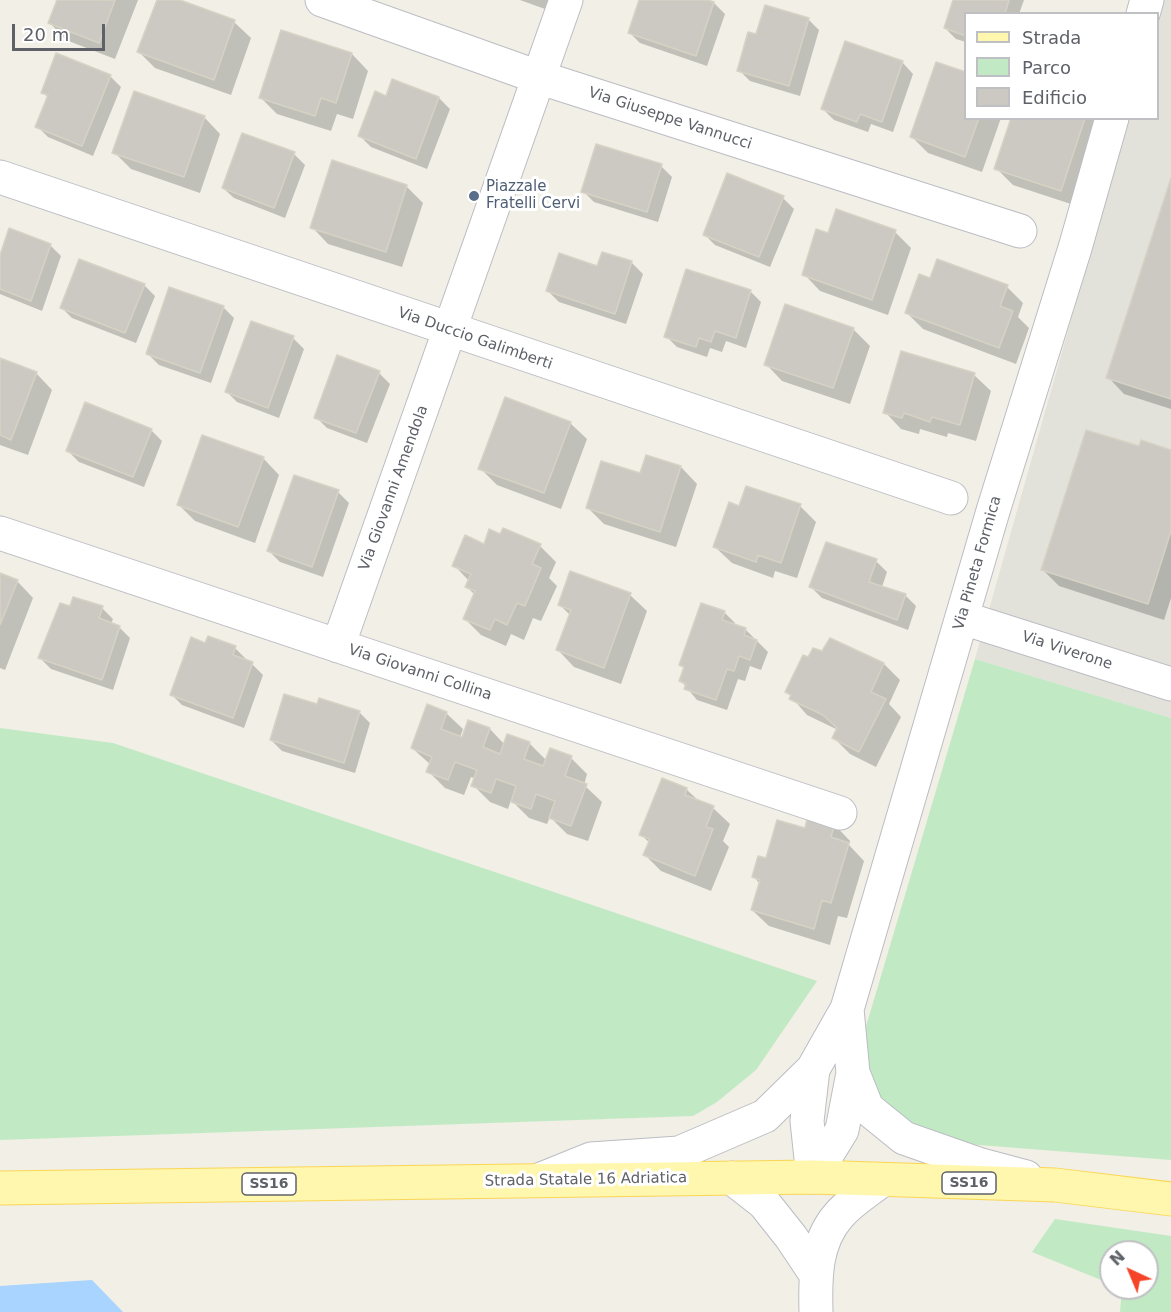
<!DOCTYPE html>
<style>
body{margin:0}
#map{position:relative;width:1171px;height:1312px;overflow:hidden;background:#f1efe6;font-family:"DejaVu Sans",sans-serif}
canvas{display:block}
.legend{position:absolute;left:964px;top:12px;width:195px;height:108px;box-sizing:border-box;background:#fff;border:2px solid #bfc0c3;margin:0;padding:8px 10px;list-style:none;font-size:18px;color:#5e6168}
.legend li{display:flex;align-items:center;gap:12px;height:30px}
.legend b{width:30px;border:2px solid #bfc0c3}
.north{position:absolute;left:1099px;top:1240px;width:60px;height:60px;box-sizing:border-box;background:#fff;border:2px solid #bfc0c3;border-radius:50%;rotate:316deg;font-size:16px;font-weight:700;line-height:24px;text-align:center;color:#5e6168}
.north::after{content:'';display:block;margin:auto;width:21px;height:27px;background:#f54428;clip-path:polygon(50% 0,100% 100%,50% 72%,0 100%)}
.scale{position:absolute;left:12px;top:24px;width:93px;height:27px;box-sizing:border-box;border:3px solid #5e6168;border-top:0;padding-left:8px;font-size:18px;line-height:21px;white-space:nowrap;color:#5e6168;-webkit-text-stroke:4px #fff;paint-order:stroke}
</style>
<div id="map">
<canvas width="1171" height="1312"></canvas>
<ul class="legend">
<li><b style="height:8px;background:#fff7ad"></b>Strada</li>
<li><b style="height:16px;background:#c1eac4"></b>Parco</li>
<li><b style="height:16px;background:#ccc9c3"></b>Edificio</li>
</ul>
<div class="north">N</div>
<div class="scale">20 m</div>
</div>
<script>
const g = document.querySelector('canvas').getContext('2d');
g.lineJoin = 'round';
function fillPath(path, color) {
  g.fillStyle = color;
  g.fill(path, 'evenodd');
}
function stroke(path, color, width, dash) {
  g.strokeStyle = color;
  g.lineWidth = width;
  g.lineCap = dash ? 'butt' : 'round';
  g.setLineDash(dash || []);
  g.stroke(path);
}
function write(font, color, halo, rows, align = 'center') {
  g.font = font + ' "DejaVu Sans",sans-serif';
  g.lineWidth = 6;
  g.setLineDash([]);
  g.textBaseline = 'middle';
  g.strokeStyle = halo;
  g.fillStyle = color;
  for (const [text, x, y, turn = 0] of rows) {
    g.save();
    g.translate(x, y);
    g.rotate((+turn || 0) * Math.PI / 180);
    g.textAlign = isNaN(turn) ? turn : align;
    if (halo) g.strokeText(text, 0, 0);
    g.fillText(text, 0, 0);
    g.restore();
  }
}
fillPath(new Path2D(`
 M1161 0H1171V718L975 659 1128 119 1158 118V14Z`), '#e2e1da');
fillPath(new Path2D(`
 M975 659 1171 718V1160L966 1144 924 1134 877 1097 867 1074 862 1040Z
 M0 728 113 743 817 981 756 1070 717 1102 693 1116 0 1140Z
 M1055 1219 1171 1236V1312H1120L1122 1289 1120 1288H1147V1252H1111V1284L1032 1252Z`), '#c1eac4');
fillPath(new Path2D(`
 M92 1280 123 1312H0V1286Z`), '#a8d4ff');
fillPath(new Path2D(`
 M55 0H138L115 59 66 40 50 23 58 2Z
 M158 0H175L234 22 251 38 231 95 155 68 139 52Z
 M520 0H549L545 9Z
 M641 0H704L714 3 725 14 707 66 640 43 629 32Z
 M955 0H1024L1019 14H966V42L956 39 945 28Z
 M808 19 819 30 800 96 750 81 739 70 757 36Z
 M282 32 352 54 368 71 353 119 337 114 331 131 277 114 260 97Z
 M846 43 903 63 913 74 893 132 871 124 868 132 834 120 823 109Z
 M110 76 121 87 93 156 48 137 37 126 48 98 43 92Z
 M393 81 439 98 450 109 427 169 371 147 360 136 387 98Z
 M204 117 220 134 200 193 131 169 114 152Z
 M966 118H1001L982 172 928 153 912 137Z
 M1013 118H1093L1103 129 1077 206 1013 185 996 168Z
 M294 154 305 165 285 218 234 198 223 188Z
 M661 166 672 177 658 222 594 202 583 191Z
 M1171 183V409L1124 394 1108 377Z
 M406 186 423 203 402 267 328 244 312 227Z
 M783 198 794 209 770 267 715 245 704 234Z
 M895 232 911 248 888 315 820 291 804 274 828 235Z
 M50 245 61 256 42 311 0 294V259Z
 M603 253 632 263 643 274 626 324 559 302 548 291 598 268Z
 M931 280 1007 287 1023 303 1018 317 1029 328 1016 364 923 329 906 312Z
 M144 285 155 296 136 343 72 318 61 307Z
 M750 291 761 302 746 348 726 341 722 352 710 348 707 357 677 347 666 336Z
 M223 307 234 318 211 383 159 365 148 354Z
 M853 329 870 346 850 404 782 381 766 364Z
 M293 338 304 349 279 418 237 402 226 391Z
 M0 360 36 373 52 390 28 455 0 445Z
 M379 373 390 384 367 443 327 428 316 417Z
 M974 375 991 391 976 441 948 433 947 437 920 429 919 434 901 429 885 412Z
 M570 423 587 439 561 509 497 485 480 468Z
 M151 430 162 441 144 487 79 462 68 451Z
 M1140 448 1171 451V598L1164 620 1059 586 1043 570Z
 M647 456 681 467 697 484 676 547 604 524 588 508 641 475Z
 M263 458 279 475 255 543 195 521 179 505Z
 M338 492 349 503 323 577 280 562 269 551Z
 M800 506 816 522 797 578 775 571 773 578 732 563 715 547 740 508Z
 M484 546H540L556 562 549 578 557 586 541 621 533 618 524 640 511 634 506 646 481 635 465 619 475 595 467 587 469 581 454 565Z
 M876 561 887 572 882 587 905 595 916 606 908 630 822 598 811 587Z
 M570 573 630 595 647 611 621 684 574 667 558 650 570 615 559 604Z
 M0 575 17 581 33 598 5 670 0 668Z
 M71 608H102L113 619 111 624 119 627 130 638 113 690 51 669 40 658Z
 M724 612 735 623 734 625 745 629 768 652 761 670 750 666 745 681 738 679 727 710 697 700 681 681 685 669 681 664Z
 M206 645 235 648 246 659 245 661 252 664 263 675 244 728 182 705 171 694Z
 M884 664 900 680 889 704 901 717 876 767 850 754 834 738 838 730 807 715 787 692Z
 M359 712 370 723 355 773 282 751 271 740Z
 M446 713 463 729 460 737 463 739 469 722 490 729 505 745 529 743 547 761 571 758 587 774 584 785 602 802 588 841 567 834 550 817 547 824 529 818 511 800 508 809 490 802 473 785 476 779 471 777 464 795 445 788 428 771 431 765 412 748Z
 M686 789 700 802 713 808 730 824 723 841 729 847 711 891 661 871 645 855 650 843 641 835Z
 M834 824 850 841 849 845 864 861 847 918 838 916 830 945 769 926 752 910 760 884 754 877 767 860 806 830Z`), '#0003');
const building = new Path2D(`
 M57 0H115L99 43 48 23Z
 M157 0H180L235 20 214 80 137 52Z
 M639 0H708L714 2 696 56 628 33Z
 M953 0H1009L1005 14H966V36L944 28Z
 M765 5 809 18 789 86 737 71 748 32 756 34Z
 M281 30 352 53 336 103 321 98 315 116 259 98Z
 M845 41 903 61 882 122 860 114 857 122 821 109Z
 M56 53 111 75 82 146 35 127 48 95 41 93Z
 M936 62 966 72V118H979L965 157 910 137Z
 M392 79 439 97 416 159 358 136 375 91 386 96Z
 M134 91 205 116 184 177 112 153Z
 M1011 118H1085L1061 191 994 169Z
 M242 133 295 152 274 208 222 188Z
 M596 144 662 164 647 212 581 192Z
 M332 160 407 185 386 252 310 228Z
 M727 173 784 196 759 257 703 235Z
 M1171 178V399L1106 378Z
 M836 209 896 230 872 300 802 275 816 229 828 233Z
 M9 228 51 244 31 301 0 289V255Z
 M602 252 632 261 615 314 546 291 559 253 597 266Z
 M79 259 145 284 125 333 60 308Z
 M937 259 1008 285 1000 306 1013 311 999 348 905 313 919 274 930 278Z
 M686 269 751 290 736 338 715 331 711 342 699 338 696 347 664 337Z
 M169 287 224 306 200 373 146 354Z
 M785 304 854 328 833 388 764 365Z
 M251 321 294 336 268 408 225 392Z
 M901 351 975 373 960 425 932 417 930 422 904 413 902 418 883 413Z
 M337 355 380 371 356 433 314 418Z
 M0 358 37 372 11 440 0 435Z
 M505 397 571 422 544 493 478 469Z
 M85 402 152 429 133 477 66 451Z
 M1086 430 1139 446 1141 440 1171 450V531L1148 604 1041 570Z
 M202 435 264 457 238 527 177 505Z
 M646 455 681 466 660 532 586 508 601 461 640 473Z
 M294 475 339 490 312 567 267 551Z
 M746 486 801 504 781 563 758 555 756 562 713 547 729 502 739 506Z
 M503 528 541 544 532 564 541 568 525 606 517 603 507 625 495 619 490 630 463 619 475 591 465 587 471 574 452 566 465 535 484 544 489 529 500 534Z
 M826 542 877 559 869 582 906 594 897 620 809 587Z
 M570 571 631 593 604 668 556 650 571 610 558 605Z
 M0 573 18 580 0 625Z
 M73 597 103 606 99 618 120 626 102 680 38 658 60 603 70 606Z
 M701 603 725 611 722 620 746 628 744 635 757 640 750 660 739 656 734 671 727 669 716 700 684 689 686 684 679 681 684 667 679 665Z
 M208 636 236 646 233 655 253 662 233 718 170 695 191 637 205 643Z
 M830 638 884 663 871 692 886 699 859 752 832 738 837 728 823 715 789 699 791 695 785 692 803 655 808 657 813 648 822 651Z
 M284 694 317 704 319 698 360 711 344 763 270 740Z
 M427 704 447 712 441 729 462 737 468 720 490 728 483 747 500 754 507 734 530 742 524 759 543 766 550 748 572 756 565 776 587 784 571 826 549 818 555 801 536 794 531 809 511 802 516 786 496 779 491 793 471 786 477 770 455 762 448 780 426 772 432 757 411 748Z
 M662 778 687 788 685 795 714 806 706 827 713 829 695 876 643 855 650 839 639 835Z
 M808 815 835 823 831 837 849 843 831 903 822 900 814 929 751 910 760 880 752 877 758 856 766 858 777 820 805 828Z`);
fillPath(building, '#ccc9c3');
stroke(building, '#d6d2c4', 1.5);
const minor = new Path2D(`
 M322 0 538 77 1020 231
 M1143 14 1147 0
 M0 177 951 498
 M0 533 840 813
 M963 618 1171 684
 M338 646 566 0
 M847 1009 853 1073 867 1108 904 1138 981 1165 1026 1177
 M813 1177 842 1130 853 1073
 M813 1177 807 1121 813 1069
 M732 1178 764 1203 791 1237 815 1273
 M539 1180 591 1159 679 1153 765 1116 813 1069 847 1009 993 511 1075 248 1112 118
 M816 1312C815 1278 815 1242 839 1215 851 1201 868 1191 882 1180`);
const major = new Path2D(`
 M0 1188 813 1177 1055 1185 1171 1199`);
stroke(minor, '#bbbdc3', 35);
stroke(major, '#fbd655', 35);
stroke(minor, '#fff', 33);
stroke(major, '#fff7ad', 33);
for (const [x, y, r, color] of [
 [474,196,6,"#5c6f8a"]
]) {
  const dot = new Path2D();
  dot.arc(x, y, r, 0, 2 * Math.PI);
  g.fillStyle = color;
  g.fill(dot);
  stroke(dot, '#fff', 2);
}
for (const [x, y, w] of [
 [969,1183,54],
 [269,1184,54]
]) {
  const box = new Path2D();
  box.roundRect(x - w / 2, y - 11, w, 22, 4.5);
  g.fillStyle = '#fff';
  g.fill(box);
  stroke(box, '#5e6168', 1.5);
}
write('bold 14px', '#5e6168', null, [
 ["SS16",969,1183],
 ["SS16",269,1184]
]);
write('15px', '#5e6168', '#fff', [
 ["Via Giuseppe Vannucci",670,119,18],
 ["Via Duccio Galimberti",475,339,19],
 ["Via Giovanni Amendola",394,488,-70],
 ["Via Pineta Formica",978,563,-74],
 ["Via Viverone",1067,651,18],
 ["Via Giovanni Collina",420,673,18],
 ["Strada Statale 16 Adriatica",586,1180,-1]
]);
write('15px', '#4e5e75', '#fff', [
 ["Piazzale",486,187],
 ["Fratelli Cervi",486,204]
], 'left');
</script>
